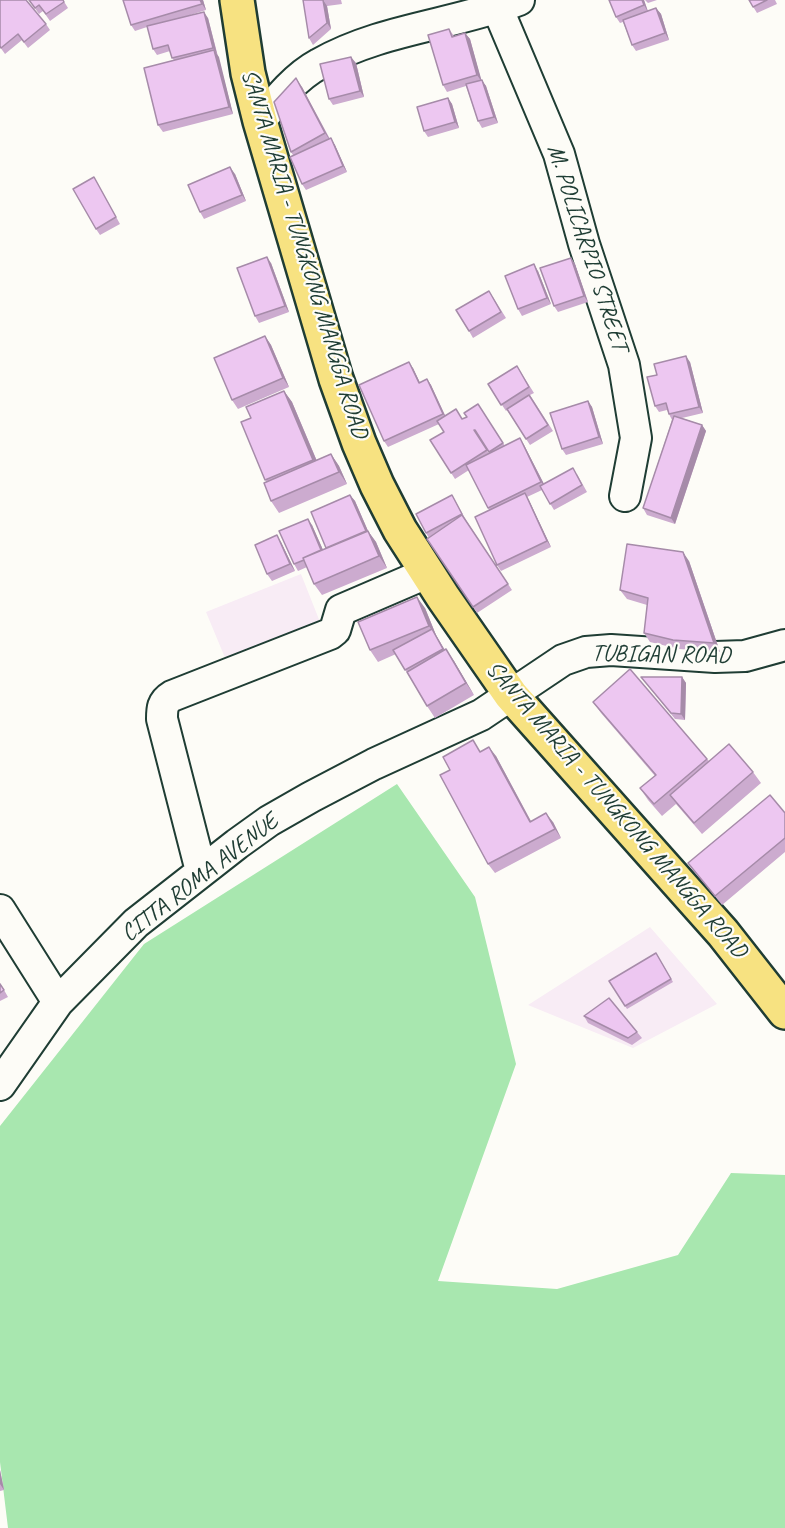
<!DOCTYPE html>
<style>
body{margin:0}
canvas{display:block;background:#fdfcf7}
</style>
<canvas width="785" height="1528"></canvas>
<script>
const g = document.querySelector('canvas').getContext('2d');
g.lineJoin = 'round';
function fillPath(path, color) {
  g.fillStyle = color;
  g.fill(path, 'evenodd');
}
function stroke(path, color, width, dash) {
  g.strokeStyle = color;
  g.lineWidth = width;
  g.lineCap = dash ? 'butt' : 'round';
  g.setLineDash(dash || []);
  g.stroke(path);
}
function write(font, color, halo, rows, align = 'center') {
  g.font = font + ' Caveat,sans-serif';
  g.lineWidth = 4.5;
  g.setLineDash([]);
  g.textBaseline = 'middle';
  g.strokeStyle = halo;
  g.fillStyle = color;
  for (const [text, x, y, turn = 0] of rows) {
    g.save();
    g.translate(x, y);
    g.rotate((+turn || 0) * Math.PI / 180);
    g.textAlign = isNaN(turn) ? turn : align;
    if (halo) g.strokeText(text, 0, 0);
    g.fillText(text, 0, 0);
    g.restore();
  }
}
fillPath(new Path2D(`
 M301 574 322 627 228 665 206 612Z
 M650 927 717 1004 633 1048 528 1005Z`), '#f8ecf5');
fillPath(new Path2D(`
 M397 784 475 897 516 1064 438 1281 557 1289 678 1255 731 1173 785 1175V1528H8L0 1462V1126L144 944Z`), '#a8e7af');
const minor = new Path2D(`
 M494 0 559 154 584 244 624 365 636 438 625 496
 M260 121C277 100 295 77 319 64 380 29 454 25 519 0
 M201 871 162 719C162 709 162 702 172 696L330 634 335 630 341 610 427 573
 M0 910 58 1002
 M0 1085 58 1002 136 923 237 844 269 821 311 797 374 764 481 715 563 660 586 652 611 650 715 657 745 656 785 645`);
const major = new Path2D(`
 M237 0 248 73 260 121 336 379 359 443 377 485 400 530 443 597 511 695 723 933 785 1012`);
stroke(minor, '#1f3d34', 34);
stroke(major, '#1f3d34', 38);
stroke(minor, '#fdfcf7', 30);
stroke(major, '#f7e281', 33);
fillPath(new Path2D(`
 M0 0 46 24 50 30 28 48 22 40 5 54 0 47Z
 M29 0H63L68 8 50 21 43 11 39 14Z
 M123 0H203L206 10 184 17 208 18 233 114 163 132 158 125 174 61 170 51 157 55 153 49 147 27 135 31 131 25Z
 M303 0H341L342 4 327 6 331 29 313 45 309 38Z
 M644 0 648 11 656 8 661 14 669 40 636 51 632 45 623 22 620 23 616 17Z
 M645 0H657L648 3Z
 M749 0H775L777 4 757 13Z
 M449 29 454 36 465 33 470 39 481 80 486 86 498 123 482 128 478 121 466 86 447 92 443 85Z
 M356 63 364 97 333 105 329 99Z
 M302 87 330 139 335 145 347 172 306 190 302 184 293 155 291 152Z
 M448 98 452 104 459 128 428 137 424 131Z
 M235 174 246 201 204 219 200 212Z
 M94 177 120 224 100 235 96 229Z
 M571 258 575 264 588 302 558 312 554 306Z
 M271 263 289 312 259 323 255 316Z
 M538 271 551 304 522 316 518 309Z
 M493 297 506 318 473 338 469 331Z
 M265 336 271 345 289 387 238 409 232 400Z
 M690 362 703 413 682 418 702 425 706 431 675 524 647 515 643 508 672 420 667 410 659 412 655 406 657 375Z
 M517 366 534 393 530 395 553 431 530 445 507 410 506 411 488 384Z
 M413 368 420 383 427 379 431 385 445 415 463 419 467 417 478 404 505 446 520 438 524 445 544 484 577 474 587 492 554 510 542 490 527 497 551 547 501 571 497 565 489 510 469 470 455 479 430 440 444 432 439 424 388 447 384 441ZM479 436 489 452 491 453 489 454Z
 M284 391 292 402 317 461 331 454 339 466 347 484 279 513 271 501 251 418Z
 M588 401 592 407 603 444 566 455 562 449Z
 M350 495 355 501 368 531 376 542 387 568 322 595 314 584 307 567 298 571 294 564 312 525 323 550 326 548Z
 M452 495 456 502 466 520 512 590 477 613 427 539 429 538 426 533Z
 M281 542 295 571 272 581 267 574Z
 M689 561 720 652 679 649 650 642 644 633 647 605 627 599 620 590Z
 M425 608 436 635 445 650 454 661 474 695 435 718 427 706 396 654 378 662 370 650Z
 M641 677H682L686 683 685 720 675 719Z
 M593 702 707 759 709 761 753 772 761 783 702 834 676 804 662 816 648 800 640 788 655 776 601 713Z
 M481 751 496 756 531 821 553 822 561 838 495 873 488 864Z
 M785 813V852L722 905 688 863Z
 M656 953 673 982 627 1009 609 981Z
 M0 983 8 997 0 1001Z
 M584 1016 637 1032 642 1038 632 1045 588 1023Z
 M0 1470 4 1490 0 1491Z`), '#ccabcf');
fillPath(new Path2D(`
 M200 0H203L206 10 202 4Z
 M323 0 327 6 331 29 327 23Z
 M642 0H644L648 12 644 5Z
 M656 8 661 14 669 40 665 33Z
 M204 12 208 18 217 54 213 48Z
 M465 33 470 39 482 82 477 75Z
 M214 50 219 57 233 114 229 107Z
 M351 57 356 63 364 97 360 91Z
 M296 78 302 87 331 142 325 133Z
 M482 80 486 86 498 123 494 117Z
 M448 98 452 104 459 128 455 122Z
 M331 138 335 145 347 172 343 166Z
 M230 167 235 174 246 201 242 195Z
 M267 257 271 263 289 312 285 306Z
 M571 258 575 264 588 302 584 296Z
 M534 264 538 271 551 304 547 298Z
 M265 336 271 345 289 387 283 378Z
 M686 356 690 362 703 413 699 407Z
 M409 362 413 368 423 389 419 383Z
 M427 379 431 385 447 420 443 414Z
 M284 391 292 402 321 471 313 460Z
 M588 401 592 407 603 444 599 437Z
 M702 425 706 431 675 524 671 518Z
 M520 438 524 445 546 488 541 482Z
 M331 454 339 466 347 484 339 472Z
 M525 493 529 500 551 547 547 541Z
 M350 495 355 501 372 540 367 534Z
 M308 519 312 525 327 559 322 552Z
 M368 531 376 542 387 568 379 556Z
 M277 535 281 542 295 571 290 564Z
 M683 552 689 561 720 652 714 643Z
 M417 597 425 608 436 635 451 661 429 626Z
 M446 649 454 661 474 695 466 683Z
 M682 677 686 683 685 720 681 714Z
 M489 747 496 756 536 831 530 822Z
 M546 813 553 822 561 838 555 829Z
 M0 1470 4 1490 0 1484Z`), '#a68ba9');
const building = new Path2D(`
 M0 0H26L46 24 24 42 18 34 1 48 0 46Z
 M29 0H63L64 2 46 14 39 5 35 8Z
 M123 0H200L202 4 131 25Z
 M303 0H323L327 23 309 38Z
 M609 0H642L644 5 616 17Z
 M749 0H767L753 7Z
 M656 8 665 33 632 45 623 20Z
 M204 12 213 48 172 58 168 45 153 49 147 26Z
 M449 29 452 37 465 33 477 75 443 85 428 35Z
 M214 50 229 107 158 125 144 68Z
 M351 57 360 91 329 99 320 64Z
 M296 78 325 133 291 152 274 102Z
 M482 80 494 117 478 121 466 84Z
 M448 98 455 122 424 131 417 107Z
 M331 138 343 166 302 184 290 157Z
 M230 167 242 195 200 212 188 185Z
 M94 177 116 217 96 229 73 189Z
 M267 257 285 306 255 316 237 268Z
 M571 258 584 296 554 306 540 268Z
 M534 264 547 298 518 309 505 276Z
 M489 291 501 312 469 331 456 310Z
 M265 336 283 378 232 400 214 358Z
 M686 356 699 407 669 414 666 403 655 406 647 377 657 375 654 364Z
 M409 362 419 383 427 379 443 414 384 441 359 385Z
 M517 366 529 387 501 405 488 384Z
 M284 391 313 460 265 480 241 422 251 418 246 407Z
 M529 395 548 425 526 439 507 409Z
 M588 401 599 437 562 449 550 413Z
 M478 404 503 443 489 452 475 430H474L487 450 451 473 430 440 444 432 437 421 456 409 462 419 467 417 464 413Z
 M674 416 702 425 671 518 643 508Z
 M520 438 541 482 488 508 466 465Z
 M331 454 339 472 271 501 264 483Z
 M573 468 582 485 550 504 540 486Z
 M525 493 547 541 497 565 475 517Z
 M350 495 366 531 326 548 311 512Z
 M452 495 462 514 426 533 416 514Z
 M462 515 508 584 473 607 427 539Z
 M308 519 321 550 303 558 304 560 294 564 279 531Z
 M368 531 379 556 314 584 303 558Z
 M277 535 290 564 267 574 255 545Z
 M627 544 683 552 714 643 673 640 644 633 648 598 620 590Z
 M417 597 429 626 370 650 358 622Z
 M432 629 443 649 405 670 393 650Z
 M446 649 466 683 427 706 407 672Z
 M630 669 707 759 654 804 640 788 656 775 593 702Z
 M641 677H682L681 714 671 713Z
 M473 740 480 752 489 747 530 822 546 813 555 829 488 864 440 775 450 770 443 757Z
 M729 744 753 772 694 823 670 795Z
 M770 795 785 813V838L715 896 688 863Z
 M656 953 671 979 625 1006 609 981Z
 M0 984 4 990 0 993Z
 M609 998 637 1032 628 1038 584 1016Z`);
fillPath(building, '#edc7f1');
stroke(building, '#a68ba9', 1.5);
write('24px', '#1f3d34', '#fdfcf7', [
 ["M. POLICARPIO STREET",587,248,72],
 ["SANTA MARIA - TUNGKONG MANGGA ROAD",304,254,73],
 ["TUBIGAN ROAD",661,655,1],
 ["SANTA MARIA - TUNGKONG MANGGA ROAD",616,810,49],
 ["CITTA ROMA AVENUE",200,878,-38]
]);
</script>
